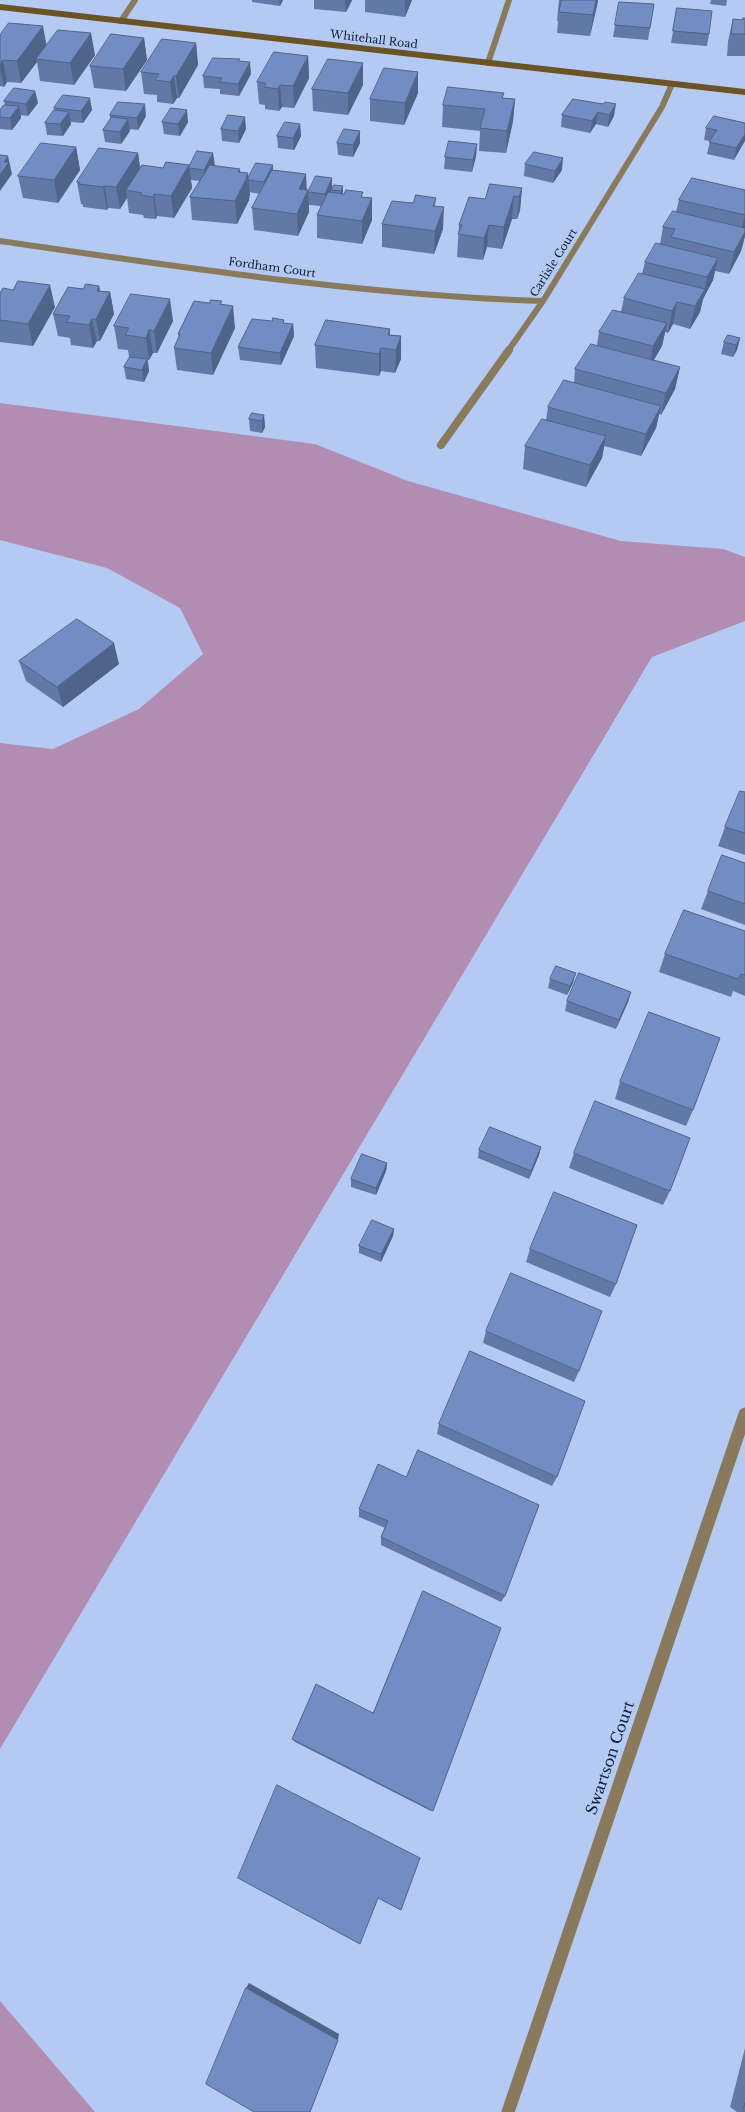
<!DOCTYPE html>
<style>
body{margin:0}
canvas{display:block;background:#b5caf2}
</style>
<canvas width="745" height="2112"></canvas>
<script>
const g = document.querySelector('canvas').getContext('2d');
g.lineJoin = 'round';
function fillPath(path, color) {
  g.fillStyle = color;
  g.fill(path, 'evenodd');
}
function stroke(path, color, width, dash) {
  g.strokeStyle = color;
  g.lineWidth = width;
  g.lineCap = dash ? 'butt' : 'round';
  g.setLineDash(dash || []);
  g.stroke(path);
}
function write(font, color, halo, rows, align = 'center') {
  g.font = font + ' "Libre Baskerville",serif';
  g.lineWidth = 4;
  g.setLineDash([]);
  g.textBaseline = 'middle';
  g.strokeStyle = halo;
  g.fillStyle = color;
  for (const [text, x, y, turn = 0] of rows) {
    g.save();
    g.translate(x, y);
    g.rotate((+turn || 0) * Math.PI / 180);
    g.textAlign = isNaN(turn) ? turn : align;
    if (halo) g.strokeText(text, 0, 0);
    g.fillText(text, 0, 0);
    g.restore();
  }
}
fillPath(new Path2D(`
 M0 403 315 444 408 481 621 541 723 549 745 557V621L652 657 0 1749V743L53 749 139 709 203 654 180 608 107 568 0 540Z
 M0 2001 95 2112H0Z`), '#b18db4');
stroke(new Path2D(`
 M121 21 135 0
 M488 63 509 0
 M0 241C181 267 360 295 543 301
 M508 351 543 301 662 107 672 84`), '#897a5d', 6);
stroke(new Path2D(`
 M441 445 509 350`), '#897a5d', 8);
stroke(new Path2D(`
 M508 2112 745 1414`), '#897a5d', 13);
stroke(new Path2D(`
 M0 7 745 92`), '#6a5426', 6);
fillPath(new Path2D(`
 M252 0H283L280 6 252 2Z
 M314 0H352L346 12 314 9Z
 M365 0H412L405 17 365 12Z
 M559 0H598L590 36 557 33 558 21H557Z
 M711 0H727L726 6 710 4Z
 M654 4 648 40 613 37 615 25Z
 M677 8 709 34 707 46 671 43Z
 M745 18V56H727L728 41 733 19 743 20Z
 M0 35 46 45 95 55 74 85 40 81 37 62 21 83 7 82 4 87 0 86Z
 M144 38 147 60 126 91 94 88 90 66Z
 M196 43 198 65 179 98H177L173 104 157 102V95L144 94 141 72Z
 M308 56 309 78 294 108 282 107 279 111 265 109V105L259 104 257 82Z
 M240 61 251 74 239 96 220 94V89L204 88 203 76Z
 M363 85 348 115 313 111 312 89Z
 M35 91 38 103 28 116 20 115 21 118 12 130 0 129V110L5 105 4 101Z
 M418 93 404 125 370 121V99Z
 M503 98 515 99 513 121 506 153 479 151 480 131 442 127 443 105Z
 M573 99 614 116 608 127 596 124 590 133 561 127 562 115Z
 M54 108 92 110 83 123 71 122V124L63 136 47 135 45 123 55 110Z
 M110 115 146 116 138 130 129 129 130 131 121 144 105 142 103 130 110 120Z
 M162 122H188L180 136 164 134Z
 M745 123 734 160 707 154 710 141 704 140 706 128Z
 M300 124 301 136 294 150 278 148 277 136Z
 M221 129H246L239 143 222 141Z
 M337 143H360L353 157 338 155Z
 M477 144 476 156 472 172 444 169 445 157Z
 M76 147 80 170 58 203 23 198 18 176Z
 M138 153 140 168H163L189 165 213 153 214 166 240 172 248 173V178L273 170 306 174V190L309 192 332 187 343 186V194L363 197 372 220 362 244 317 238V215L321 206 309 205V212L298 236 254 230 252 208 260 194 249 192V200L237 224 192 220 190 197 200 181 191 180 192 188 174 218 157 216 156 219 144 218 143 215 129 213 127 198 120 209 108 208 107 210 83 207V205L81 204 77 182Z
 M525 164 562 170 553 183 524 176Z
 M522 188 520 210 517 219H512L502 249 487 247 483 260 457 257 459 225 485 199Z
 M745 190V236L741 251 729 274 715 271 713 280 703 299 700 312 690 329 673 324 668 333 665 332 662 346 654 360 680 367 675 389 661 415 659 414 656 428 641 456 604 446 602 458 586 487 523 469 525 446 546 420 548 407 574 383 575 369 597 345 599 332 621 312 624 298 642 274 645 262 660 244 663 227 676 212 679 200Z
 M436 198 435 206 443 229 434 254 382 247V224L413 203Z
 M99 286 100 291 110 292 114 314 100 341H97L93 348 71 345 70 338 58 336 53 314 83 289Z
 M0 293 55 307 33 346 0 342Z
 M222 305 235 328 213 375 177 370 174 348 179 338 178 334Z
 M173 321 157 353H153L149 360H148L149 371 144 382 126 379 124 367 130 357H129L128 350 118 349 114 326Z
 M293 324 294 336 281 365 240 360 238 347Z
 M390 329V335L401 336V359L395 373 381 371 379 376 316 368 315 345Z
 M740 338 737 350 733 357 721 354 724 342Z
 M264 415 265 427 262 433 250 431 249 419Z
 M19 661 119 664 63 707 26 681Z
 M745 792V855L718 846 725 827Z
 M745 863V925L701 909 708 891Z
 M745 931V996L733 991 731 997 659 972 665 954Z
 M550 979 573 983 567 995 548 988Z
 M631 992 628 1002 616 1029 565 1011 567 1001Z
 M620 1082 693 1110 686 1126 615 1099Z
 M541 1147 539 1155 529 1179 478 1158 479 1150Z
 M574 1153 670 1191 663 1205 569 1168Z
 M387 1163 386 1171 376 1195 351 1187V1179Z
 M394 1229 393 1236 381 1262 359 1253V1246Z
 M530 1249 616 1284 610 1297 526 1262Z
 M486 1331 579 1371 574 1382 483 1343Z
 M439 1424 557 1477 552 1486 437 1434Z
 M406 1477 505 1596 501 1602 381 1545V1537L385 1528 359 1517V1509Z
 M373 1713 433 1811H431L295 1742 292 1739Z
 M745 2048V2112H737L730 2107Z`), '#6279a8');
fillPath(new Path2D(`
 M279 0H283L280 6Z
 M345 0H352L346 12Z
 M405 0H412L405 17Z
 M596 0H598L597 6 590 36 593 15Z
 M43 26 47 48 36 59 37 62 21 83 17 61Z
 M91 33 95 55 74 85 70 63Z
 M144 38 147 60 126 91 123 69Z
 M196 43 198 65 179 98 176 76Z
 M308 56 309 78 294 108 293 86Z
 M3 60 7 82 4 87 0 69V64Z
 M250 62 251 74 239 96 238 84Z
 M363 63V85L348 115V93Z
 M418 72V93L404 125 405 103Z
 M174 76 177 98 173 104 170 82Z
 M280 85 282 107 279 111 278 89Z
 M35 91 38 103 28 116 26 104Z
 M90 98 92 110 83 123 81 111Z
 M515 99 513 121 506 153 507 131Z
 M145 104 146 116 138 130 137 118Z
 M616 104 614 116 608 127 609 115Z
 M19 106 21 118 12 130 10 118Z
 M187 110 188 122 180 136 178 124Z
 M69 112 71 124 63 136 60 124Z
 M598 112 596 124 590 133 592 121Z
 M245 117 246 129 239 143 238 131Z
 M128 119 130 131 121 144 120 132Z
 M300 124 301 136 294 150 293 138Z
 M360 131V143L353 157V145Z
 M745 134V141L734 160 736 148Z
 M477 144 476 156 472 172 473 160Z
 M76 147 80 170 58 203 54 180Z
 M138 153 141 175 126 190 127 198 120 209 116 187Z
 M213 153 215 166 205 182 204 170Z
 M8 156 12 174 0 191V175L4 162Z
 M563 158 562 170 553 183 555 171Z
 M189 165 192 188 174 218 171 196Z
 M273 165V177L265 194 264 182Z
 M240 169 242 189 248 173 250 195 249 200 237 224 235 201 238 172Z
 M306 174 307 194 308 190 309 212 298 236 297 214 299 189Z
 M332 178V190H331V193L325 207V194Z
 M105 186 108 208 107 210 103 187Z
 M343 186V198L341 203V191Z
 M522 188 520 210 517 219 519 197Z
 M154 194 157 216 156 219 153 197Z
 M514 196 512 219 502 249 504 227Z
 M372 198V220L362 244V221Z
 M444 207 443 229 434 254 435 231Z
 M745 214V228L740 237Z
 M489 225 487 247 483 260 484 238Z
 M745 232V236L741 251 729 274 734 252Z
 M718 258 713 280 703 299 700 312 690 329 695 306 705 289 707 277Z
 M50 285 55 307 33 346 28 324Z
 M99 286 103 306 110 292 114 314 100 341 96 319 97 291Z
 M170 299 173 321 157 353 154 331Z
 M677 302 673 324 668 333 672 311Z
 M233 306 235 328 213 375 211 353Z
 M92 319 97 341 93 348 89 325Z
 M667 323 662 346 649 368 653 346Z
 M293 324 294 336 281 365 280 353Z
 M149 330 153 353 149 360 146 338Z
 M401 336V359L395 373 396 350Z
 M740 338 737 350 733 357 736 345Z
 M381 348V371L379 376V354Z
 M147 359 149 371 144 382 142 370Z
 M680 367 675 389 661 415 666 393Z
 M661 406 656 428 641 456 646 434Z
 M264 415 265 427 262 433V421Z
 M606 436 602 458 586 487 590 465Z
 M114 643 119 664 63 707 57 687Z
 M576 973 573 983 567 995 570 986Z
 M631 992 628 1002 616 1029 619 1020Z
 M541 1147 539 1155 529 1179 531 1171Z
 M387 1163 386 1171 376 1195V1188Z
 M394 1229 393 1236 381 1262V1254Z
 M249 1983 339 2034 338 2040 246 1988Z`), '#506388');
const building = new Path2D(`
 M562 0H596L593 15 559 12Z
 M619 2 654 4 650 28 615 25Z
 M677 8 712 11 709 34 673 31Z
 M743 18H745V34H731L733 19 743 20Z
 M9 23 43 26 17 61 3 60 0 64V35Z
 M58 30 91 33 70 63 36 59Z
 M111 34 144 38 123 69 90 66Z
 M162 39 196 43 176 76H174L170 82 155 80 159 74 141 72Z
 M274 52 308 56 293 86 280 85 278 89 264 87 266 83 257 82Z
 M213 58 240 59 238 61 250 62 238 84 219 82 222 78 203 76Z
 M328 59 363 63 348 93 312 89Z
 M384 68 418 72 405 103 370 99Z
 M448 87 504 93 502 98 515 99 507 131 480 128 485 109 443 105Z
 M14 88 35 91 26 104 4 101Z
 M63 95 90 98 81 111 54 108Z
 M573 99 603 104 605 102 616 104 609 115 598 112 592 121 562 115Z
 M118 102 145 104 137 118 110 115Z
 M4 105 19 106 10 118 0 117V110Z
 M171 108 187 110 178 124 162 122Z
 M54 110 69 112 60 124 45 123Z
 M228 115 245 117 238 131 221 129Z
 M714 116 745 123V134L736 148 709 142 717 130 706 128Z
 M112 117 128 119 120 132 103 130Z
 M285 122 300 124 293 138 277 136Z
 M344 129 360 131 353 145 337 143Z
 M449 141 477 144 473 160 445 157Z
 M41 143 76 147 54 180 18 176Z
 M99 148 138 153 116 187 105 186 103 187 79 184 80 183 77 182Z
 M197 151 213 153 204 170 189 168V165L188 168Z
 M534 152 563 158 555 171 525 164Z
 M0 155 8 156 4 162H9L0 175Z
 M166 162 189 165 171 196 154 194 153 197 140 195 142 193 126 190 142 165 163 168Z
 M256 163 273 165 264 182 248 180V178Z
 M210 165 240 169 238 172 248 173 246 177H247L235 201 190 197Z
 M272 170 306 174 299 189 308 190 297 214 252 208Z
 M316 176 332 178 325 194 308 192Z
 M692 178 745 190V215L679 200Z
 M490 184 522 188 519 197 514 196 504 227 489 225 484 238 458 234 462 225H459L469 197 485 199Z
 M334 185 343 186 341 191 331 190Z
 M346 190 363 192 361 197 372 198 362 221 317 215 328 192 344 194Z
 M416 195 436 198 433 206 444 207 435 231 382 224 392 201 413 203Z
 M673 211 745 228V232L734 252 671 237 675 229 663 227Z
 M656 243 718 258 707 277 645 262Z
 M639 273 705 289 695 306 677 302 672 311 624 298Z
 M18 281 50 285 28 324 0 320V293L3 288 13 290Z
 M86 284 99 286 97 291 110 292 96 319H92L89 325 66 322 70 316 53 314 68 287 83 289Z
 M131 294 170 299 154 331 149 330 146 338 125 335 129 328 114 326Z
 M211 300 222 301 220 304 233 306 211 353 174 348 180 334H178L194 301 209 303Z
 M613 310 667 323 653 346 599 332Z
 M273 318 284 320 283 323 293 324 280 353 238 347 252 319 272 321Z
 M326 320 390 329 388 335 401 336 396 350 381 348 379 354 315 345Z
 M728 335 740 338 736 345 724 342Z
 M591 344 680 367 666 393 575 369Z
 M130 357 147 359 142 370 124 367Z
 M564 380 661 406 646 434 548 407Z
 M252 413 264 415 262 421 249 419Z
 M542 419 606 436 590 465 525 446Z
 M77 619 114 643 57 687 19 661Z
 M740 791 745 792V833L725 827Z
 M722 855 745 863V904L708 891Z
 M684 910 745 931V975L741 974 738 979 665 954Z
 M556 966 576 973 570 986 550 979Z
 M579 973 631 992 619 1020 567 1001Z
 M649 1012 720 1038 693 1110 620 1082Z
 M595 1101 690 1138 670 1191 574 1153Z
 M490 1127 541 1147 531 1171 479 1150Z
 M362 1154 387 1163 376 1188 351 1179Z
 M554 1192 637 1225 616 1284 530 1249Z
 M372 1220 394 1229 381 1254 359 1246Z
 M511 1273 602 1311 579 1371 486 1331Z
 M470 1351 585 1401 557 1477 439 1424Z
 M418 1450 539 1505 505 1596 381 1537 388 1521 359 1509 378 1464 406 1477Z
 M423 1591 501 1628 433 1811 292 1739 316 1684 373 1713Z
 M277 1785 420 1858 401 1910 378 1898 360 1944 238 1878Z
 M246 1988 338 2040 310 2112H254L206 2084Z
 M745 2103V2112H743Z`);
fillPath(building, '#728dc3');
stroke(building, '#506388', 1);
write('11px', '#111d35', '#b5caf2', [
 ["Whitehall Road",374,40,7],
 ["Carlisle Court",554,263,-58],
 ["Fordham Court",272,268,8]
]);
write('15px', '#111d35', '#b5caf2', [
 ["Swartson Court",611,1758,-71]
]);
</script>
